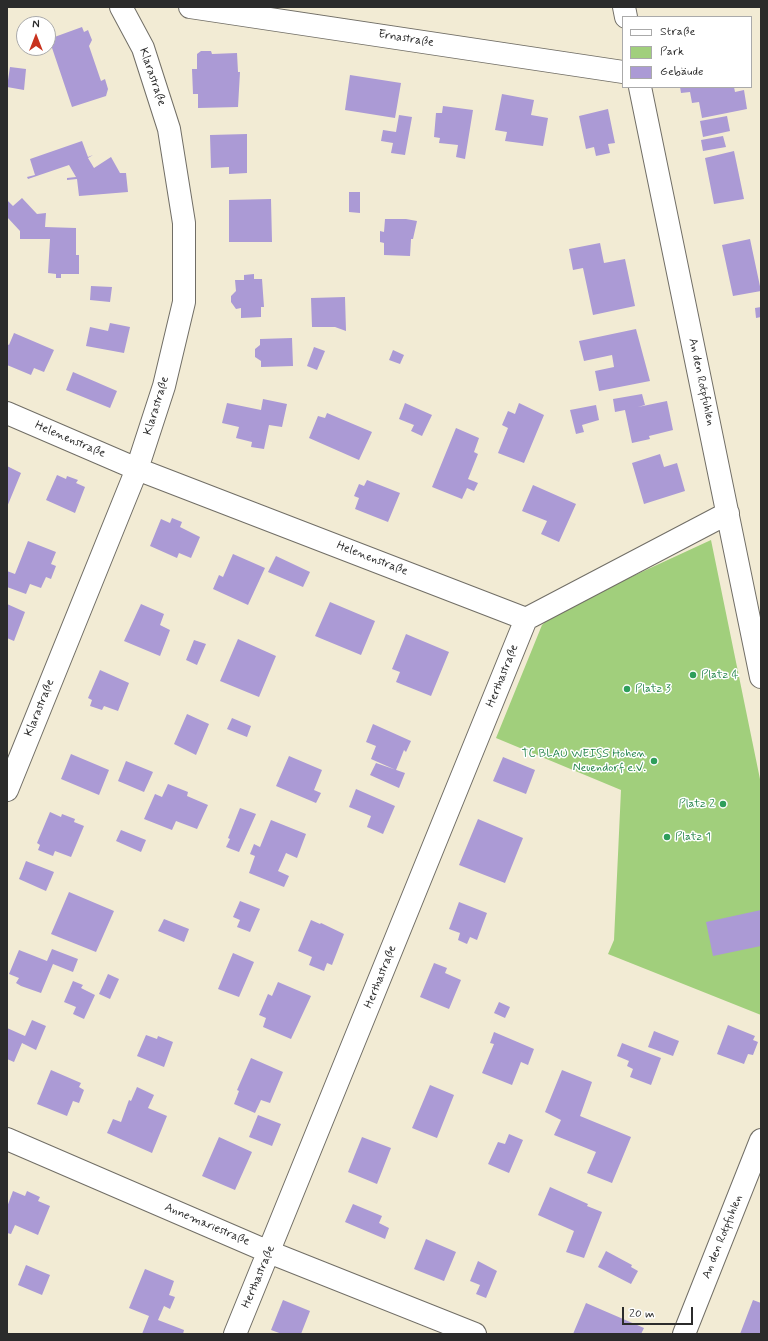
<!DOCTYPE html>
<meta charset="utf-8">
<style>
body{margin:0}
#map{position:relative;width:768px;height:1341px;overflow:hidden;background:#f2ebd4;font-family:Mynerve,sans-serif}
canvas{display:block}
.frame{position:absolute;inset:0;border:8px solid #2b2b2b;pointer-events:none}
.legend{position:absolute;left:622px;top:16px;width:130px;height:72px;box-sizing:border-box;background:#fff;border:1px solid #aaa;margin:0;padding:5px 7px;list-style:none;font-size:12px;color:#2b2b2b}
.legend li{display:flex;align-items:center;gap:8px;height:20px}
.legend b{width:20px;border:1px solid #aaa}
.north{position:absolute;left:16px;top:16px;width:40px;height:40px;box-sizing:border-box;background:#fff;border:1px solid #aaa;border-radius:50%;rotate:0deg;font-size:11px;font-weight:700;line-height:16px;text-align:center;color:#2b2b2b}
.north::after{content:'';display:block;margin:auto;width:14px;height:18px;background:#c8321e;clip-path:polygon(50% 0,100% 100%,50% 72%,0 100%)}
.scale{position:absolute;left:622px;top:1307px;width:71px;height:18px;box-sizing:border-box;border:2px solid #2b2b2b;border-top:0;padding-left:5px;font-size:12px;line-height:14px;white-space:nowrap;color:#2b2b2b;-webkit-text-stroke:3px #fff;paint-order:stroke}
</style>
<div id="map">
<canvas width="768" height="1341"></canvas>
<div class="frame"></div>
<ul class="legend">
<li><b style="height:5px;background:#fff"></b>Straße</li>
<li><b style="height:11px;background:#a1cf7c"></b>Park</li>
<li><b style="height:11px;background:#ab9ad5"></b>Gebäude</li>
</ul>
<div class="north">N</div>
<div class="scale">20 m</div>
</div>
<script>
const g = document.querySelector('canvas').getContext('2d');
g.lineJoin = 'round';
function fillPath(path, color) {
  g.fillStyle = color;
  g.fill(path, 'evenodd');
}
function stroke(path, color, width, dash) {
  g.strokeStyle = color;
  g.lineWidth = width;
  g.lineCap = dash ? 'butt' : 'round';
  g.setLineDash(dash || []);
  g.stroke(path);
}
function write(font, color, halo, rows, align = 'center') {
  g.font = font + ' Mynerve,sans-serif';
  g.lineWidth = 3;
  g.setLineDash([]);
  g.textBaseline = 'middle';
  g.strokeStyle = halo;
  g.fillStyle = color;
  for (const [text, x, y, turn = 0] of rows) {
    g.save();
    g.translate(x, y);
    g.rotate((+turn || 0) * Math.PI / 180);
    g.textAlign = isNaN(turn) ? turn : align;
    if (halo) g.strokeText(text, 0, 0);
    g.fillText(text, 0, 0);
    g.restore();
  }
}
fillPath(new Path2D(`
 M711 540 761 784V1015L608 954 614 940 621 790 496 738 542 625 555 612Z`), '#a1cf7c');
fillPath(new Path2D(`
 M82 27 84 32 88 30 92 40 89 46 101 81 105 79 108 89 106 96 72 107 49 39Z
 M201 51H211L212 54 237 53 238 72H240L238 107 198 108V94H193L192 69H197V54Z
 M10 67 26 69 24 90 7 87Z
 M350 75 401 83 395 118 345 110Z
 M680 87H734L735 92 744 90 747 109 702 118 699 102 692 103 690 92 681 93Z
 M502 94 534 100 531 115 548 118 543 146 505 141 507 132 495 130Z
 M443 106 473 110 465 159 456 157 458 145 439 143 440 138 434 137 436 113H442Z
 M608 109 615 143 608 144 610 153 596 156 594 147 586 149 579 116Z
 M399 115 412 117 405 155 391 153 393 143 381 141 383 130 396 132Z
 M727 116 730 131 703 137 700 121Z
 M247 134V173L229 174V167L211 168 210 135Z
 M723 136 726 147 703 151 701 140Z
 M82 141 88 157 93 155 88 158 94 168 111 157 120 173H126L128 192 79 196 77 179 67 180V178L76 177 69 165 28 179 27 177 35 175 30 159Z
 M734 151 744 199 714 204 705 158Z
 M349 192H360V213L349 212Z
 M22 198 37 214 46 213 45 227 76 228V255H79V274H61V278H56V274L48 273 50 239H20V231L7 217V200L13 206Z
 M271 199 272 242H229V200Z
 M385 219H406L417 221 413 239H411L410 256 384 255V243L380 242V231L384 232Z
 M750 239 761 291 733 296 722 245Z
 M600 243 604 263 625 259 635 306 593 315 583 268 573 270 569 249Z
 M254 274V279H262L264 307H261V317L241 318V308L236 309 231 302V296L236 291 235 280H244V275Z
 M91 286 112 287 110 302 90 300Z
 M345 297 346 331 335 327H312L311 298Z
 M761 307V317L756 318 755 308Z
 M110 323 130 327 124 353 86 346 90 327 108 331Z
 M636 329 650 381 599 391 595 371 614 367 612 355 584 361 579 341Z
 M14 333 54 350 44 372 34 368 31 375 7 365V344L9 345Z
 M292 338 293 366 261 367V361L255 357V349L260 345V339Z
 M314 347 325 351 317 370 307 366Z
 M393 350 404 355 400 364 389 360Z
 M73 372 117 391 110 408 66 390Z
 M642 394 645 405 638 407 667 401 673 430 649 436 650 439 632 443 625 410 615 412 613 399Z
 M263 399 287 404 282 427 269 425 264 449 251 447 252 442 236 438 239 427 222 423 227 403 261 410Z
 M405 403 432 415 422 436 411 431 414 425 399 419Z
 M519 403 544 415 524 463 498 453 508 428 502 425 508 411 515 414Z
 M596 405 599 420 582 425 584 432 576 434 570 410Z
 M327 413 372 432 359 460 309 438 318 416 325 418Z
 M456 428 479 438 474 452 478 454 468 479 478 483 474 491 467 488 462 499 432 487Z
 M660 454 664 467 677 463 685 491 644 504 632 463Z
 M7 466 21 473 7 507Z
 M57 475 66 479 67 476 78 480 76 483 85 487 75 513 46 500Z
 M367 480 400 493 388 522 355 509 359 498 354 496 359 484 364 486Z
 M533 485 576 504 559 542 541 534 547 521 522 511Z
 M172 518 182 522 180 527 200 537 191 558 179 553 177 558 150 546 161 519 170 523Z
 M28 541 56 552 51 564 56 566 51 579 46 577 41 588 30 584 26 594 7 587V571L15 574Z
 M233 554 265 568 248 605 213 589 219 575 223 577Z
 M276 556 310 572 303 587 268 572Z
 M330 602 375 621 361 655 315 636Z
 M7 604 25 612 14 641 7 638Z
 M141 604 164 614 160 625 170 630 160 656 124 641Z
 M406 634 449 652 431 696 396 682 400 672 392 669Z
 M238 639 276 656 259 697 220 681Z
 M194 640 206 644 197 665 186 660Z
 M100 670 129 683 118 711 104 706 102 710 90 706 92 700 88 698Z
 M187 714 209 724 196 755 174 744Z
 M232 718 251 726 247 737 227 729Z
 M373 724 411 741 406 752 404 750 396 770 371 759 376 746 366 742Z
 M71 754 109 770 99 795 61 779Z
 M289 756 322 770 314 790 321 793 316 803 276 786Z
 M503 757 535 770 526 794 493 781Z
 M126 761 153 772 144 792 118 781Z
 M376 763 405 773 399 788 370 775Z
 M168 784 188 792 187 796 208 805 197 829 176 821 172 830 144 819 155 794 162 797Z
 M356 789 395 806 383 834 367 827 371 816 349 807Z
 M240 808 256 814 239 852 226 847 230 839 228 838Z
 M50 812 61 817 62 814 75 819 74 822 84 826 71 857 55 851 53 856 38 850 40 845 37 843Z
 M478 819 523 838 505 883 459 865Z
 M271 820 306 834 297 858 286 853 278 871 289 876 284 887 249 873 255 856 250 854 254 844 260 847Z
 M121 830 146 840 141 852 116 841Z
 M26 861 54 872 46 891 19 879Z
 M69 892 114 911 96 952 51 934Z
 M240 901 260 909 250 932 237 927 240 920 233 917Z
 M459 902 487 913 477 940 470 937 467 944 458 940 460 933 449 929Z
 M761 910V946L713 956 706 922Z
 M164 919 189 929 184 942 158 931Z
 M311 920 320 924 321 923 344 934 332 965 327 963 324 971 309 965 312 957 298 951Z
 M52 949 78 959 73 972 53 964 41 993 21 986 16 983 19 978 9 974 19 950 47 961Z
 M233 953 254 962 239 997 218 989Z
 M434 963 447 968 445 973 461 980 449 1009 420 997Z
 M108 974 119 979 110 999 99 994Z
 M73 981 83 985 81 988 95 995 84 1019 73 1014 76 1007 64 1002Z
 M278 982 311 996 291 1039 263 1027 266 1018 259 1015 268 994 272 996Z
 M499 1002 510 1007 505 1018 494 1013Z
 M32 1020 46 1026 36 1050 22 1043 14 1062 7 1059V1028L25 1036Z
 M728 1025 755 1036 753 1040 758 1042 753 1055 748 1054 744 1064 717 1054Z
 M654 1031 679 1041 673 1056 648 1047Z
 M494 1032 534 1049 528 1065 521 1062 512 1085 482 1073 494 1044 490 1043Z
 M146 1035 157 1039 158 1036 173 1042 164 1067 137 1056Z
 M622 1043 661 1058 651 1085 630 1077 633 1069 627 1066 629 1061 617 1056Z
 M251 1058 283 1072 270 1103 261 1100 255 1113 234 1104 239 1091 237 1090Z
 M51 1070 81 1083 79 1087 84 1090 79 1103 73 1101 67 1116 37 1104Z
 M562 1070 592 1082 580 1116 631 1137 612 1183 587 1173 596 1152 554 1135 561 1120 545 1112Z
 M430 1085 454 1095 437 1138 412 1128Z
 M137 1087 154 1095 148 1108 167 1116 152 1153 107 1133 113 1119 121 1122 129 1100 131 1101Z
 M258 1115 281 1124 272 1146 249 1137Z
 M509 1134 523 1140 509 1173 488 1164 498 1142 505 1144Z
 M219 1137 252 1152 235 1190 202 1176Z
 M362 1137 391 1148 377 1184 348 1172Z
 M550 1187 588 1204 587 1206 602 1212 584 1258 566 1252 574 1231 538 1215Z
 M13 1191 25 1196 27 1191 40 1197 38 1201 50 1206 38 1235 15 1225 11 1234 7 1233V1207Z
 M353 1204 382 1216 379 1223 389 1228 385 1239 345 1222Z
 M426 1239 456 1252 444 1281 414 1269Z
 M606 1251 632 1265 631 1267 638 1271 631 1284 598 1267Z
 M478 1261 497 1271 486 1298 476 1294 480 1285 470 1281Z
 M26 1265 50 1275 42 1295 18 1285Z
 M145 1269 174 1281 169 1295 175 1297 170 1309 164 1306 158 1320 184 1330 183 1334H142L149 1316 129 1308Z
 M283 1300 310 1311 301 1334H282L271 1330Z
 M753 1300 761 1303V1334H740Z
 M586 1303 644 1328 641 1334H573Z`), '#ab9ad5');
const minor = new Path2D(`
 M190 7 623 72
 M624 7 626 17
 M640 87 761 677
 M7 413 137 469 526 619 728 513
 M7 790 137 469 164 386 184 302V223L169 129 143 48 121 7
 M7 1139 269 1252 475 1334
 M235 1334 526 619
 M684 1334 761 1140`);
stroke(minor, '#716e66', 24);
stroke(minor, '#fff', 22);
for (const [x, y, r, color] of [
 [693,675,4,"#2e9e5b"],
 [627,689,4,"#2e9e5b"],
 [654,761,4,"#2e9e5b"],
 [723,804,4,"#2e9e5b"],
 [667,837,4,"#2e9e5b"]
]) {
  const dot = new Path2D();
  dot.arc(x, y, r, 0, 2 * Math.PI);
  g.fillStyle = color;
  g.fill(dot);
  stroke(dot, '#fff', 1.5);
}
write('12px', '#2b2b2b', '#fff', [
 ["Ernastraße",406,39,9],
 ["Klarastraße",152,77,71],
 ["An den Rotpfuhlen",701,382,78],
 ["Klarastraße",157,406,-73],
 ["Helenenstraße",70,440,23],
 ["Helenenstraße",372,559,21],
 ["Herthastraße",503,676,-68],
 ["Klarastraße",40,708,-68],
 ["Herthastraße",381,977,-68],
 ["Annemariestraße",207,1225,23],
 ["An den Rotpfuhlen",723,1237,-68],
 ["Herthastraße",259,1277,-67]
]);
write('12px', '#27864d', '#fff', [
 ["Platz 4",701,675],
 ["Platz 3",635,689],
 ["TC BLAU WEISS Hohen",646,754,"right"],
 ["Neuendorf e.V.",646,768,"right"],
 ["Platz 2",715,804,"right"],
 ["Platz 1",675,837]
], 'left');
</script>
